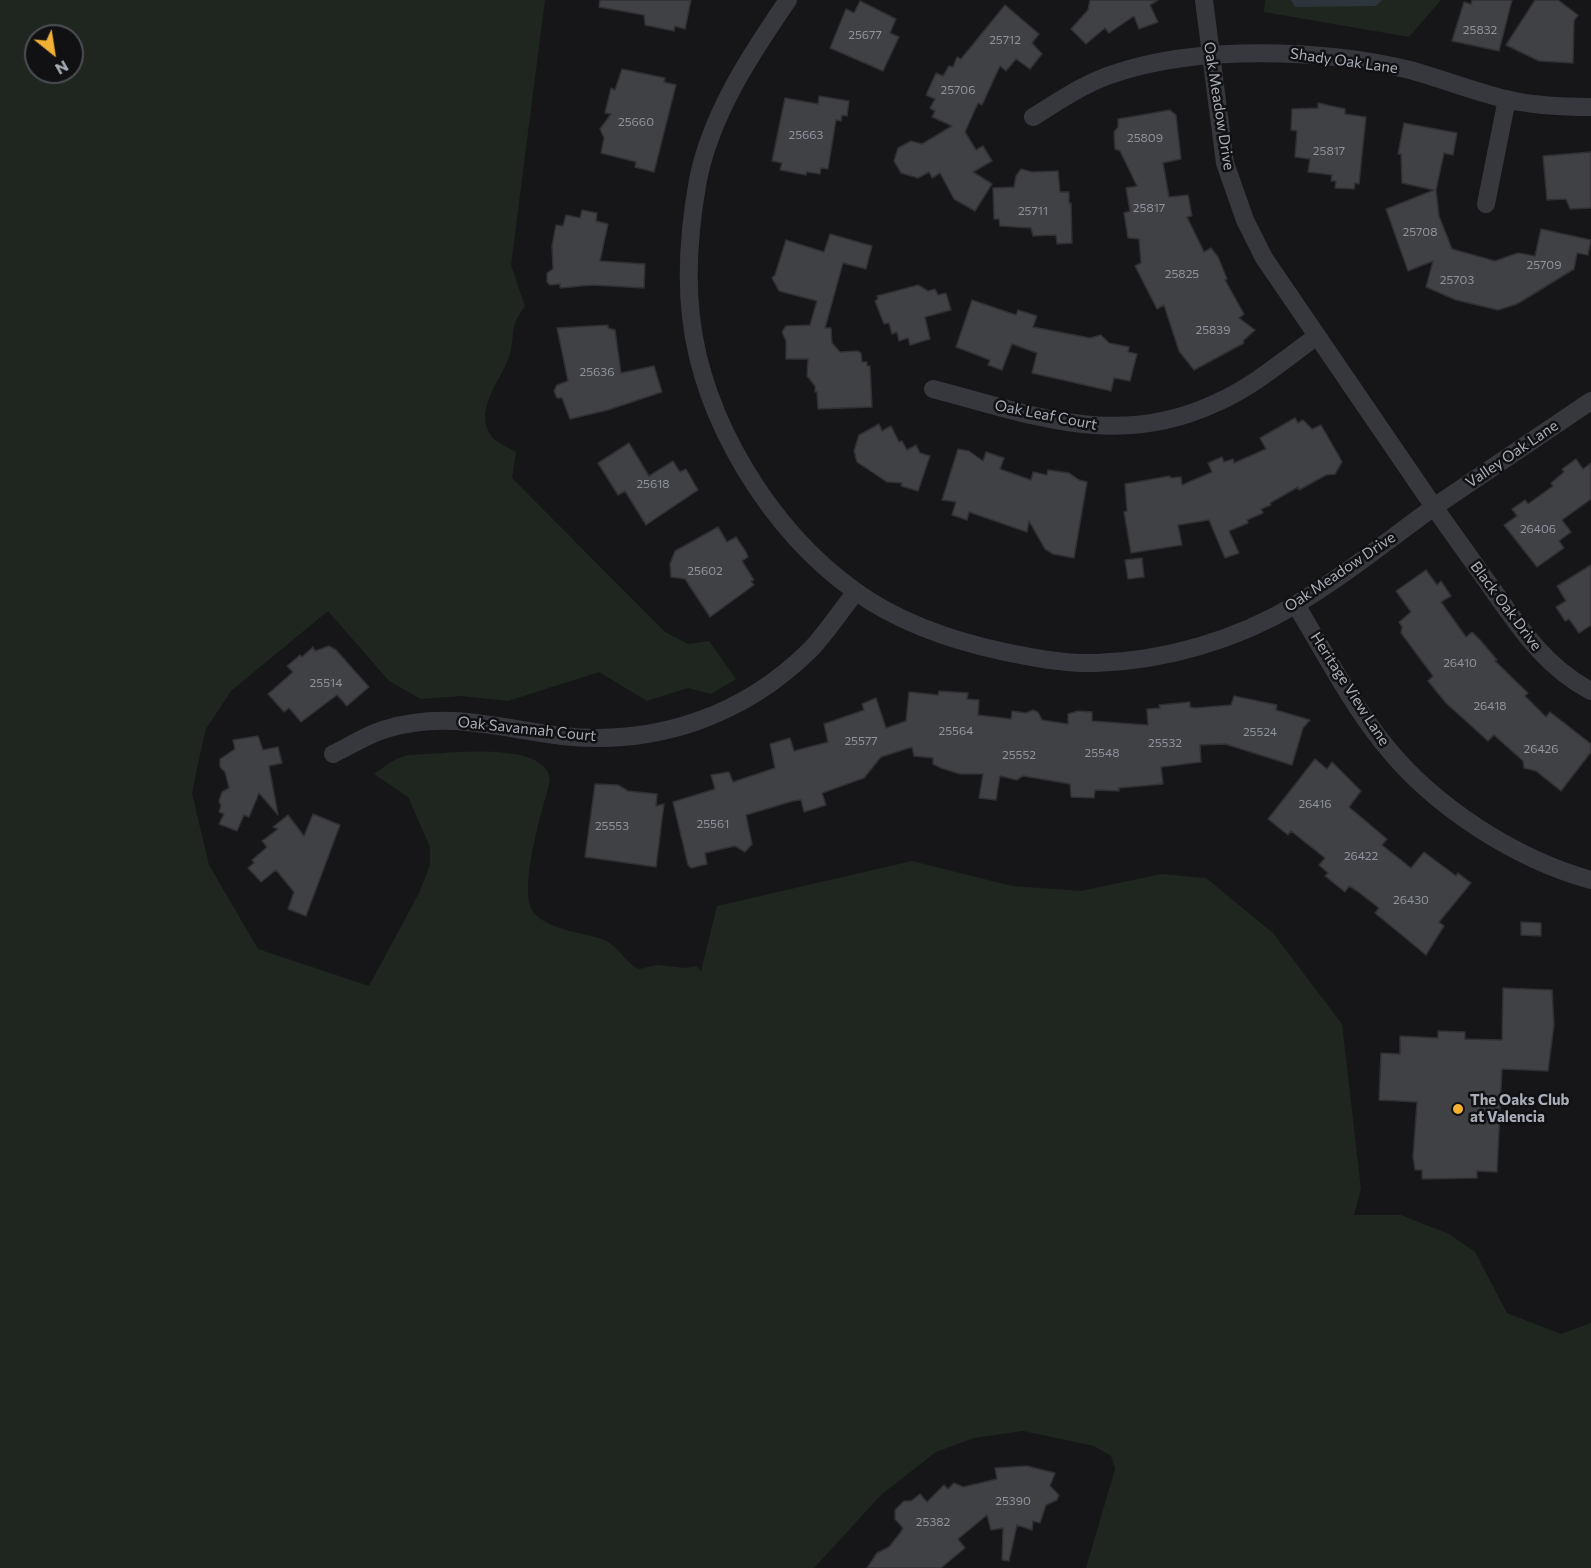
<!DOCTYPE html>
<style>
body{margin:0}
#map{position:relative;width:1591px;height:1568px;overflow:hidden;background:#161618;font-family:Commissioner,sans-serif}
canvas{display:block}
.north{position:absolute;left:24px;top:24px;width:60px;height:60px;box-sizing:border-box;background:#111113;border:2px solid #4d4f55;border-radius:50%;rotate:150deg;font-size:16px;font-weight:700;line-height:24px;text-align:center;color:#a8adb8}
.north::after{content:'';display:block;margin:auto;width:21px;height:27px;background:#f2b134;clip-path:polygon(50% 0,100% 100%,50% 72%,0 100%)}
</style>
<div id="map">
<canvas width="1591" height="1568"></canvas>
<div class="north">N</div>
</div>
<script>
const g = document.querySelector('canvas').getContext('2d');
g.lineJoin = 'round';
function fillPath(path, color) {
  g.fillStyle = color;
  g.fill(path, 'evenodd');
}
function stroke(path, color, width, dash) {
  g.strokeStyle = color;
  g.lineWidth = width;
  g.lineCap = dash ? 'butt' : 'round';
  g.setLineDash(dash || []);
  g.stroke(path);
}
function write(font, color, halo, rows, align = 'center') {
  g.font = font + ' Commissioner,sans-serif';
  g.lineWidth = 5;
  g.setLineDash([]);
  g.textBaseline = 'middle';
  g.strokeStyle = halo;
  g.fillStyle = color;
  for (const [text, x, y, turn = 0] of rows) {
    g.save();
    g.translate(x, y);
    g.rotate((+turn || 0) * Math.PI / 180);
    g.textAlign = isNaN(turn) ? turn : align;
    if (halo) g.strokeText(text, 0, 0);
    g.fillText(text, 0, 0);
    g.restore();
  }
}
fillPath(new Path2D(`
 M0 0H545L511 265 525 306C508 329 516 330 510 354 502 380 472 410 492 437 497 443 509 448 516 452L512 478 665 632 688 644 709 641 736 679 711 694 688 688 647 701 599 672 508 701 462 696 421 699 389 681 328 611 231 691 206 729 199 759 192 793 209 865 258 949 369 986 419 893 430 865V847L408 797 374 774C384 767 397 756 410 755 438 755 546 738 550 780 544 807 515 893 535 914 552 931 582 932 604 940 619 946 625 963 639 969L657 965 686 968 697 966 701 971 717 906 912 861 1012 886 1081 891 1161 874 1206 878 1273 933 1342 1024 1361 1189 1354 1215H1401L1449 1234 1475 1252 1507 1313 1561 1334 1591 1323V1568H1086L1115 1469 1111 1456 1094 1446 1023 1431 974 1438 936 1452 881 1495 814 1568H0ZM36 36H72V72H36Z
 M1265 0H1441L1409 37 1264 12Z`), '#1e261f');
fillPath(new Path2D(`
 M1291 0H1382L1376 6 1295 7Z`), '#2c353c');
const building = new Path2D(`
 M600 0H691L685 29 675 26 674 31 645 25 644 15 599 7Z
 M1090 0H1158L1150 5 1158 22 1139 29 1134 16 1109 33 1105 28 1086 44 1071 29 1088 10Z
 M1472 0H1512L1499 51 1452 41 1464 2 1471 4Z
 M1535 0H1558L1578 15 1574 21 1573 63 1539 61 1506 45Z
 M860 1 896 19 890 33 899 37 883 71 830 48 846 9 854 13Z
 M1005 5 1039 34 1032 43 1042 54 1030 69 1016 59 1006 71 1000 66 982 105 978 103 965 132 976 150 983 146 992 161 973 172 992 184 975 211 954 199 940 173 932 178 929 172 918 178 901 173 894 161 898 148 911 141 922 144 952 126 932 117 935 111 930 108 935 99 926 95 936 73 943 76 949 66 953 67 957 57 961 59Z
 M622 69 665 78 664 82 676 85 654 172 635 167 636 162 601 153 604 138 600 129 611 114 605 113 611 88 615 90Z
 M819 96 849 101 847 116 842 115 841 121 836 120 828 169 821 168 820 174 807 172 806 175 780 170 782 163 772 161 785 98 818 104Z
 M1318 103 1345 109V114L1366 117 1359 184 1355 183 1354 189 1335 188 1336 181H1331L1332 175 1308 172 1310 159 1295 157 1297 131 1291 130 1292 109 1318 108Z
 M1170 110 1176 115 1181 159 1163 163 1169 197 1188 195 1192 216 1187 217 1204 252 1211 248 1218 257 1227 279 1225 280 1244 314 1239 318 1255 330 1243 341 1244 343 1194 370 1179 351 1164 305 1157 309 1135 266 1141 263 1139 239 1128 238 1124 213 1130 211 1126 188 1137 186 1120 151 1115 149 1114 132 1118 127V119Z
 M1404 123 1457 133 1453 155 1444 153 1436 190 1439 216 1452 249 1495 261 1518 253 1535 256 1541 229 1591 240 1588 255 1577 253 1574 269 1517 304 1498 310 1456 300 1426 287 1433 261 1408 271 1386 209 1434 190 1402 183 1401 154H1398Z
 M1591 152V208L1570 209 1566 199 1547 200 1543 156Z
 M1021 169 1032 172 1058 171 1060 192H1069V203H1071L1072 243 1057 244 1056 235 1033 236 1031 228 1000 226 999 219H994L993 188 1014 187 1016 176Z
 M582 210 597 213 596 221 608 224 600 261 645 264 644 288 592 285 560 288V284L550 285 547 282V273L553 269 552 246 556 225 563 226 566 215 580 218Z
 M830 234 872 246 866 269 843 263 825 328H831L832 343 840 352 858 351 861 353 862 362H867V366H870L872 407 818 409 817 392H815V386L807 376 808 359H786V341L782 332 786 326 810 325 817 301 779 291 772 278 775 275 786 240 824 252Z
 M918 285 928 291 935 289 938 295 946 293 951 310 925 317 930 339 910 345 908 338 899 341 897 332 892 334 889 323 884 324 875 301 878 299 877 296Z
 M972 300 1016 315 1018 310 1037 316 1033 327 1090 338 1101 335 1109 343 1129 347 1128 352 1137 354 1130 381 1114 378 1111 391 1032 373 1037 353 1012 344 1002 370 988 365 990 360 956 347Z
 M608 325V328L615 330 621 373 654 366 662 392 608 410 570 419 562 398H557L554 391 557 385 568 381 557 328Z
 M1295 418 1298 423 1303 420 1312 429 1321 425 1340 458 1342 462 1335 474 1326 475 1299 490 1298 487 1270 503 1271 505 1261 509 1263 513 1247 520 1248 523 1229 531 1239 553 1225 558 1209 520 1178 525 1182 545 1131 553 1124 512 1127 511 1125 484 1170 476V478L1181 477 1182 485 1212 472 1208 463 1222 457 1224 462 1233 459 1234 463 1266 449 1260 438Z
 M879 424 882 431 891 426 899 442 902 441 907 450 916 445 920 453 930 456 918 491 901 486 902 483 887 482 857 462 854 451 859 435Z
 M629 443 649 476 673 461 680 472 686 469 698 490 646 525 625 491 618 495 598 463Z
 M958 449 969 451 983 461 986 452 1004 458 1000 469 1031 480 1033 472 1047 475 1048 470 1069 473 1079 480 1087 482 1074 558 1053 554 1045 549 1029 521 1027 532 969 512 967 520 952 515 956 502 942 500Z
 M1576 459 1583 469 1591 463V499L1562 520 1571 532 1559 541 1564 548 1537 567 1504 525 1517 516 1512 509 1525 500 1528 504 1553 486 1551 483 1564 472 1562 469Z
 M718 527 727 542 736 537 746 552 748 557 742 561 754 580 751 581 754 585 710 617 685 579 671 577 670 564 675 551Z
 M1142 558 1144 577 1128 579 1125 560Z
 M1591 565V625L1579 633 1569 619 1565 621 1556 607 1566 601 1557 586Z
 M1426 570 1437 585 1441 581 1451 596 1441 602 1466 637 1472 632 1481 641 1497 660 1495 661 1528 693 1525 696 1546 717 1550 712 1591 744V752L1561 791 1536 771 1524 768 1523 761 1494 735 1488 741 1446 703 1428 681 1433 676 1401 633 1402 627 1399 622 1411 612 1396 591Z
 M329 646 336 650 369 687 347 706 337 695 301 722 289 708 284 712 268 694 293 672 287 666 300 655 302 657 313 647 315 651Z
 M939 691 968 693 967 699 979 700 978 715 1011 719 1012 711 1026 713 1033 710 1038 712 1042 720 1068 724V714L1078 711 1092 712V721L1148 725 1147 709 1160 708 1159 705 1190 702V707L1195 708 1231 705 1234 696 1277 705 1276 710 1310 720 1303 728 1292 765 1225 744 1200 745 1201 762 1161 767 1163 784 1119 788V791L1095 790 1094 798 1071 797 1070 784 1023 776 1017 780 1000 776 996 800 979 798 983 774H960L941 768 933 764V758L914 756 912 747 881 757 864 778 822 793 826 805 804 812 801 800 793 801 746 815 752 844 745 852 735 846 705 853 707 864 691 868 688 865 673 802 715 789 711 775 729 772 733 782 775 768 770 744 790 738 794 751 828 742 824 724 864 710 862 704 876 698 886 728 906 721 909 692 938 695Z
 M258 736 263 750 278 747 282 763 269 766 278 815 259 793 249 817 244 815 237 831 219 824 224 814 219 812 221 806 219 801 222 792 229 788 225 772 220 767V759L235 749 233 740Z
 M1315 759 1327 769 1332 762 1361 791 1349 807 1387 839 1382 845 1411 868 1424 852 1456 876 1458 873 1471 883 1439 922 1444 926 1426 955 1375 913 1379 908 1357 891 1349 886 1345 892 1325 876 1328 873 1319 865 1325 858 1291 831 1288 835 1268 819Z
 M595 784 618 785 628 791 657 794 656 806 664 804 656 867 585 857Z
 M313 814 340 825 306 916 288 909 294 892 276 870 261 882 248 868 254 863 252 860 267 847 262 841 278 829 273 827 288 815 304 836Z
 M1521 922 1541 923V936L1521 935Z
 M1503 988 1552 990 1554 1025 1548 1071 1502 1069 1497 1172 1477 1171V1178L1422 1179V1170H1415L1413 1157 1417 1102 1379 1100 1381 1053 1400 1054V1036L1438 1038V1031L1465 1032V1039L1502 1040Z
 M1027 1466 1055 1473 1050 1486 1059 1495 1057 1500 1046 1505 1040 1523 1033 1521 1032 1530 1017 1525 1009 1561 1002 1560 1003 1528 991 1530 987 1515 958 1539 965 1548 941 1568H867L877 1553 889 1547 900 1533 903 1528 895 1519V1510L904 1501H911L920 1494 927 1502 944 1485 948 1489 954 1483 963 1487 997 1479 995 1468Z`);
fillPath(building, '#404145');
stroke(building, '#303034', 1.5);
stroke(new Path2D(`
 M788 0C751 54 711 114 698 180 690 224 686 273 691 317 703 421 770 530 855 591 898 622 953 641 1005 652 1035 658 1065 664 1096 663 1164 661 1236 640 1295 605 1343 577 1388 540 1434 507L1264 258 1245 220 1225 163 1204 0
 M1033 117C1059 101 1085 83 1113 74 1197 45 1324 49 1410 70 1442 79 1473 91 1505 99 1534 106 1562 107 1591 107
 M1486 204 1507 99
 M933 389C1033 415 1118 450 1218 402 1254 386 1285 359 1317 336
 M1591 401 1434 507C1454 535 1473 562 1493 590 1521 630 1547 668 1591 691
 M1296 605C1324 651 1350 702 1384 744 1433 806 1515 859 1591 880
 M333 754C350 746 368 734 386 729 448 710 501 729 562 736 656 746 744 716 811 649 827 632 841 610 856 592`), '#37383d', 18);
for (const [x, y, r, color] of [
 [1458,1109,6,"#f2b134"]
]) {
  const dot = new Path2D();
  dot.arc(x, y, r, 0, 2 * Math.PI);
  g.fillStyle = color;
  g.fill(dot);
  stroke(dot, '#111113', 2);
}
write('12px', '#8e929b', null, [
 ["25832",1480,30],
 ["25677",865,35],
 ["25712",1005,40],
 ["25706",958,90],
 ["25660",636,122],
 ["25663",806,135],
 ["25809",1145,138],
 ["25817",1329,151],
 ["25817",1149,208],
 ["25711",1033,211],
 ["25708",1420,232],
 ["25709",1544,265],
 ["25825",1182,274],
 ["25703",1457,280],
 ["25839",1213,330],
 ["25636",597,372],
 ["25618",653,484],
 ["26406",1538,529],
 ["25602",705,571],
 ["26410",1460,663],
 ["25514",326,683],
 ["26418",1490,706],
 ["25564",956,731],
 ["25524",1260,732],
 ["25577",861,741],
 ["25532",1165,743],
 ["26426",1541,749],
 ["25548",1102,753],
 ["25552",1019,755],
 ["26416",1315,804],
 ["25561",713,824],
 ["25553",612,826],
 ["26422",1361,856],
 ["26430",1411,900],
 ["25390",1013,1501],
 ["25382",933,1522]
]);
write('15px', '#a8adb8', '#111113', [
 ["Shady Oak Lane",1344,61,8],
 ["Oak Meadow Drive",1219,106,81],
 ["Oak Leaf Court",1046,415,11],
 ["Valley Oak Lane",1512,454,-34],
 ["Oak Meadow Drive",1340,572,-34],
 ["Black Oak Drive",1506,606,53],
 ["Heritage View Lane",1350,689,57],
 ["Oak Savannah Court",527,729,6]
]);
write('bold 15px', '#a8adb8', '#111113', [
 ["The Oaks Club",1470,1100],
 ["at Valencia",1470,1117]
], 'left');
</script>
